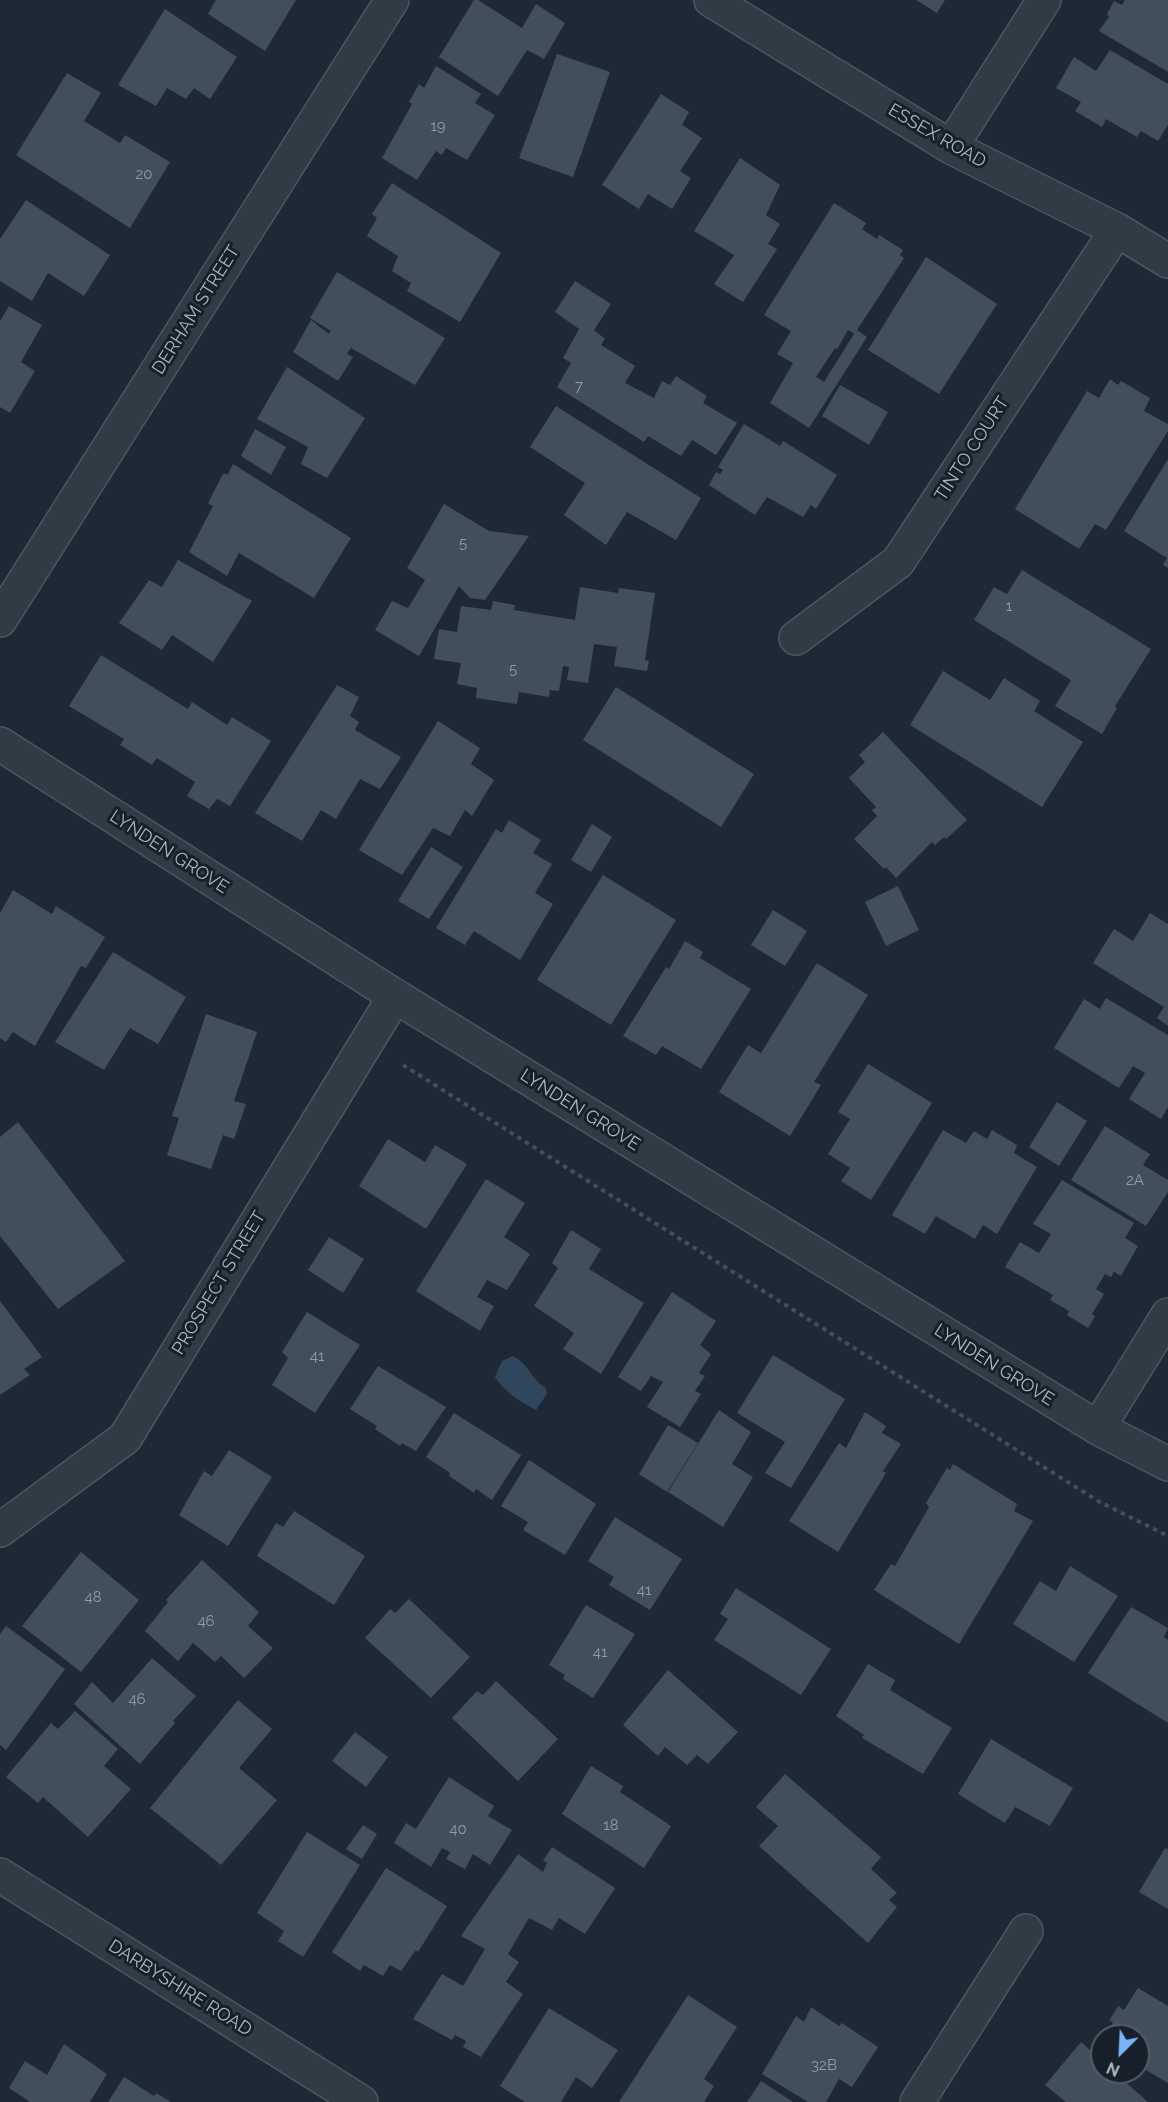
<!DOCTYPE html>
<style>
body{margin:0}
#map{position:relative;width:1168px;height:2102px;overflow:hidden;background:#1e2935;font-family:Raleway,sans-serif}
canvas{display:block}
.north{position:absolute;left:1090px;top:2024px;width:60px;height:60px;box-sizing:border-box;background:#17202a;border:2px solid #525c67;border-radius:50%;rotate:204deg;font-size:16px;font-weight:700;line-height:24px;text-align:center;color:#abb6c3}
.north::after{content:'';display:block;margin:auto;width:21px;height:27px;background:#79b4fa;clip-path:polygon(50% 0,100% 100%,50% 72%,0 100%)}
</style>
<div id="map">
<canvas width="1168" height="2102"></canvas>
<div class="north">N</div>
</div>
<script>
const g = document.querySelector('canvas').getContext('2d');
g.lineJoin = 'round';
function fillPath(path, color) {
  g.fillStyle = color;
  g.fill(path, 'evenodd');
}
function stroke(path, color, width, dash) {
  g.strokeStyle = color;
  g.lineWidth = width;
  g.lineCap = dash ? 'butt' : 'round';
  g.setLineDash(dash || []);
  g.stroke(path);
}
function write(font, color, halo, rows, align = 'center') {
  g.font = font + ' Raleway,sans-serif';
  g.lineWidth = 6;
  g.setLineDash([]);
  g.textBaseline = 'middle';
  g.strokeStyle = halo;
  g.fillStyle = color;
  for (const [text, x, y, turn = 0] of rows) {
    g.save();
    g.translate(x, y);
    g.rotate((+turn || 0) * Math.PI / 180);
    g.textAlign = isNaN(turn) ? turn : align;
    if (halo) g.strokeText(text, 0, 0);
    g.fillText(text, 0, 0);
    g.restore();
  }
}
fillPath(new Path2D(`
 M513 1356C530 1365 532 1381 546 1388L547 1394 536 1410C520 1402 505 1392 495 1377L502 1361Z`), '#30465d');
fillPath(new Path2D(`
 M216 0H296L265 51 208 14Z
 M474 0H478L522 28 536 4 565 23 544 59 527 50 498 96 439 57Z
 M916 0H945L937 13Z
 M1125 0H1168V72L1099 31 1109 17 1107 14 1114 1 1122 5Z
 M165 9 237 57 210 99 194 88 186 99 167 88 156 106 118 85Z
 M1110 50 1168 84V125L1158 141 1141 131 1137 137 1106 119 1102 127 1075 111 1081 102 1056 88 1074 57 1096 71Z
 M557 54 610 72 573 177 519 158Z
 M436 66 481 94 475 103 495 115 467 160 446 148 442 155 436 151 417 180 382 158 412 104 409 102 419 84 424 88Z
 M67 73 101 93 84 121 120 143 125 135 170 162 130 228 16 155Z
 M661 94 689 112 682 125 702 138 680 171 691 178 672 209 648 194 639 209 602 185Z
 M740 158 780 185 766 215 780 224 768 244 777 249 743 302 714 284 734 255 694 231Z
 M392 183 501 253 460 322 407 291 411 283 392 271 398 256 367 236 377 218 372 214Z
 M26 200 110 255 84 296 48 273 32 301 0 281V239Z
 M834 203 866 223 862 229 877 239 879 235 903 250 900 255 904 258 857 330 867 337 809 428 770 403 793 363 777 354 791 331 764 315ZM848 330 854 334 824 382 816 377 835 348 837 349Z
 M926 257 997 304 939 394 868 350Z
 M337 272 445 338 415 385 351 348 356 339 347 354 353 357 338 381 293 352 311 320 329 334 331 331 310 318Z
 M575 281 611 304 594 330 605 339 601 345 635 366 625 383 654 398 662 381 670 385 676 376 707 396 703 403 737 423 716 455 692 440 681 456 648 436 644 442 557 387 571 363 563 358 579 329 555 312Z
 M9 306 42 325 21 362 35 371 10 413 0 407V321Z
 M287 367 365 418 327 478 301 464 308 447 257 419Z
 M1110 379 1118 385 1121 381 1150 398 1144 411 1168 424V431L1106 530 1095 524 1079 549 1015 509 1087 391 1099 398Z
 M840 385 888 412 869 445 822 416Z
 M556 406 701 498 676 540 627 512 606 545 564 515 585 483 530 447Z
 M744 424 780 446 783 441 837 475 816 509 811 505 803 517 767 497 755 515 709 485 716 472 720 474 723 470 718 467Z
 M255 429 286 447 271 475 241 456Z
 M1168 459V568L1163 565 1167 558 1124 531Z
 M233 464 351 538 314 598 239 553 227 576 189 552 213 506 208 503 223 474H228Z
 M444 504 489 531 529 536 485 600 470 598 459 586 419 656 375 630 392 601 408 608 425 580 407 568Z
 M178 560 252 601 213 662 172 635 162 650 119 623 149 580 162 587Z
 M1022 570 1151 649 1115 706 1117 708 1102 734 1055 706 1071 680 974 620 994 587 1007 594Z
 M580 587 618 593 619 588 655 593 645 660 649 661 647 671 614 666 617 647 594 644 588 683 567 680 569 667 563 666 559 691 550 690 549 697 519 692 517 704 476 698 477 688 457 684 461 663 434 659 439 629 457 632 461 606 491 610 493 601 515 605 514 610 575 620Z
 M101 655 188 709 192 702 227 725 232 717 271 741 230 806 217 799 209 809 187 796 195 782 157 758 152 765 120 745 124 739 69 706Z
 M943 671 990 700 1004 678 1040 701 1034 711 1083 742 1042 807 910 725Z
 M337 685 359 697 350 716 359 722 355 730 401 757 380 789 360 779 336 819 321 810 302 841 255 813Z
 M616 687 754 774 721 827 583 740Z
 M438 721 480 748 471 764 494 780 472 816 465 810 450 836 433 828 402 875 359 850Z
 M883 732 967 820 946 839 944 837 935 845 932 842 896 878 886 867 884 869 854 839 877 816 872 810 876 807 849 778 865 762 859 755Z
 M509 820 541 840 533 853 552 864 535 893 553 904 520 960 474 931 465 945 436 928 496 829 502 833Z
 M592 824 612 837 591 872 571 860Z
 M431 847 463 867 429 919 398 901Z
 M603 875 676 920 611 1025 537 980Z
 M898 886 919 930 886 946 865 902Z
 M13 890 52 914 56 906 105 937 86 968 81 966 35 1046 13 1032 6 1042 0 1038V913Z
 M773 910 807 931 785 966 751 945Z
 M1150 913 1168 924V1026L1157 1018 1164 1007 1093 963 1114 929 1133 941Z
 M685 941 703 952 700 958 751 989 701 1069 662 1046 656 1055 623 1036 666 967 669 969Z
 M113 952 186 997 158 1044 130 1028 104 1070 55 1042Z
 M817 963 868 995 814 1082 821 1085 790 1136 719 1092 748 1045 761 1053Z
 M1106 998 1168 1035V1107L1161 1119 1129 1099 1145 1073 1133 1066 1119 1088 1054 1048 1084 999 1100 1009Z
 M206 1014 257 1032 234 1101 246 1104 234 1139 223 1135 211 1169 167 1155 179 1118 172 1116Z
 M868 1064 932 1103 871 1200 841 1181 850 1168 828 1154 850 1119 838 1112Z
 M1057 1102 1087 1121 1059 1166 1029 1147Z
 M18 1122 125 1261 58 1309 0 1236V1137Z
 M1105 1126 1150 1154 1143 1165 1168 1180V1192L1146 1226 1071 1180Z
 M943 1130 966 1143 974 1131 987 1139 992 1130 1017 1145 1014 1153 1037 1167 997 1234 983 1225 975 1239 936 1216 925 1234 892 1215Z
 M388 1139 425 1162 435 1145 467 1164 426 1229 359 1186Z
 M486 1179 525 1203 504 1237 530 1254 507 1290 487 1280 477 1297 494 1306 480 1331 416 1291Z
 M1062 1180 1134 1223 1125 1238 1138 1246 1121 1276 1114 1272 1111 1277 1105 1274 1096 1289 1104 1294 1092 1314 1095 1316 1088 1328 1067 1315 1069 1311 1050 1300 1053 1295 1005 1267 1020 1242 1039 1253 1051 1234 1033 1224Z
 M571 1230 601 1249 589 1269 644 1303 601 1374 563 1349 574 1333 534 1306 558 1268 552 1263Z
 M329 1237 364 1259 343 1293 308 1270Z
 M672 1292 716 1321 700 1345 711 1354 699 1373 705 1376 695 1391 701 1394 680 1427 647 1407 663 1382 651 1376 641 1391 618 1377Z
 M0 1301 42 1357 24 1369 30 1375 0 1395Z
 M307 1312 360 1345 315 1413 272 1385 288 1358 282 1352Z
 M773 1355 845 1399 791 1488 765 1473 785 1442 737 1413Z
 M378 1366 446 1407 416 1451 402 1443 400 1446 375 1429 377 1426 350 1409Z
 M719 1410 751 1432 732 1464 753 1477 723 1527 668 1492Z
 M865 1412 886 1426 882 1433 901 1444 883 1471 886 1473 838 1552 789 1521 839 1443 846 1448Z
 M454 1413 521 1455 492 1500 476 1489 474 1493 449 1476 450 1473 426 1457Z
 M668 1425 698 1443 667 1492 639 1474Z
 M229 1450 272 1477 228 1546 179 1515 204 1471 212 1476Z
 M529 1460 596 1504 565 1555 523 1530 528 1522 501 1506Z
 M953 1464 1017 1504 1014 1511 1033 1521 959 1644 874 1590 891 1564 895 1566 929 1507 926 1503 947 1468 950 1470Z
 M294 1511 365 1556 334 1605 257 1556 276 1523 283 1527Z
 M615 1517 682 1559 650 1610 609 1585 614 1577 588 1561Z
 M81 1552 139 1600 81 1672 22 1626Z
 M202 1560 259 1612 248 1626 273 1648 244 1678 221 1656 215 1662 193 1643 178 1661 145 1631 168 1602 166 1600Z
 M1070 1566 1118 1596 1074 1662 1013 1624 1040 1581 1056 1591Z
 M736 1588 831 1649 801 1695 714 1640 728 1619 720 1614Z
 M409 1599 470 1657 431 1698 365 1638 390 1609 395 1613Z
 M586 1605 635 1634 593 1698 563 1679 565 1675 549 1665Z
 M1131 1607 1168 1628 1164 1637 1168 1640V1723L1088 1673Z
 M6 1626 65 1669 6 1750 0 1745V1634Z
 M152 1658 196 1696 173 1721 175 1723 140 1764 74 1704 92 1682 113 1703Z
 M868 1664 895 1680 890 1690 952 1728 923 1774 862 1738 864 1735 836 1716Z
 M668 1670 738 1732 708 1764 697 1755 687 1765 665 1747 658 1756 623 1725Z
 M496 1681 558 1739 518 1781 452 1718 477 1691 483 1695Z
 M238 1700 272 1729 239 1768 277 1800 221 1865 150 1808Z
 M75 1711 118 1749 104 1766 131 1789 88 1837 43 1797 38 1803 6 1777 51 1723 58 1729Z
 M355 1732 388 1757 366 1787 332 1761Z
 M991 1739 1073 1788 1050 1826 1015 1807 1005 1823 958 1794Z
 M591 1766 623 1786 620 1792 671 1826 644 1868 562 1814Z
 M785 1774 881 1857 871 1869 897 1893 889 1900 897 1907 868 1943 759 1846 778 1826 756 1807Z
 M449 1777 494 1806 488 1816 512 1830 490 1865 473 1854 465 1869 446 1859 450 1852 442 1848 431 1867 394 1843 406 1823 416 1829Z
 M363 1825 377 1834 362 1859 346 1849Z
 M307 1832 360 1865 303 1957 278 1941 284 1931 257 1913Z
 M552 1847 615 1888 585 1934 559 1918 552 1930 529 1918 508 1954 519 1962 506 1982 523 1994 481 2057 463 2047 466 2041 455 2035 452 2040 413 2019 442 1974 463 1986 485 1949 461 1936 518 1854 543 1872 547 1863 543 1861Z
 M1165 1848 1168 1849V1909L1139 1892Z
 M386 1868 447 1906 418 1952 416 1950 401 1971 390 1965 383 1976 364 1965 360 1971 332 1952Z
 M1138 1988 1168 2006V2083L1141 2067 1138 2071V2036H1105L1113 2022 1109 2021 1118 2006 1124 2010Z
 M688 1995 737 2027 704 2079 714 2086 704 2102H619Z
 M811 2007 839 2026 842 2023 878 2047 852 2087 839 2079 826 2102H808L762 2074 796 2016 804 2022Z
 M549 2008 618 2050 592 2088 576 2077 561 2102H525L500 2086Z
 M1081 2042 1102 2061V2072H1114L1148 2102H1066L1045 2085Z
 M64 2044 107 2074 90 2102H28L29 2101 9 2088 25 2061 47 2075Z
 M124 2077 154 2096 156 2093 171 2102H108Z
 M761 2081 793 2102H747Z`), '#414f5d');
const street = new Path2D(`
 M711 0 951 147 1117 230 1168 261
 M951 147 1044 0
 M0 620 392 0
 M796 638 898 562 1117 230
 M0 744 395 996 1098 1428 1168 1464
 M1098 1428 1168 1315
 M0 1530 125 1438 395 996
 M0 1875 361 2102
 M917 2102 1026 1931`);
stroke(street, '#4c5661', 36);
stroke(new Path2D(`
 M403 1065 1098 1501 1168 1536`), '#3d5254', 4, [4.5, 4.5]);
stroke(street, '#313b46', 33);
write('15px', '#909caa', null, [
 ["19",438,126],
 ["20",144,174],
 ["7",579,386],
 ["5",463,543],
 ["1",1009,606],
 ["5",513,669],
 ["2A",1135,1180],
 ["41",317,1356],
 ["41",644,1590],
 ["48",93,1597],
 ["46",206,1621],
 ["41",600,1652],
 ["46",137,1699],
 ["18",611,1825],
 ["40",458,1829],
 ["32B",824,2065]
]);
write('18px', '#abb6c3', '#17202a', [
 ["ESSEX ROAD",937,136,30],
 ["DERHAM STREET",196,310,-58],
 ["TINTO COURT",972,449,-57],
 ["LYNDEN GROVE",169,852,33],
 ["LYNDEN GROVE",580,1110,32],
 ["PROSPECT STREET",219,1283,-59],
 ["LYNDEN GROVE",994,1365,32],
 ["DARBYSHIRE ROAD",180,1988,32]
]);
</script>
